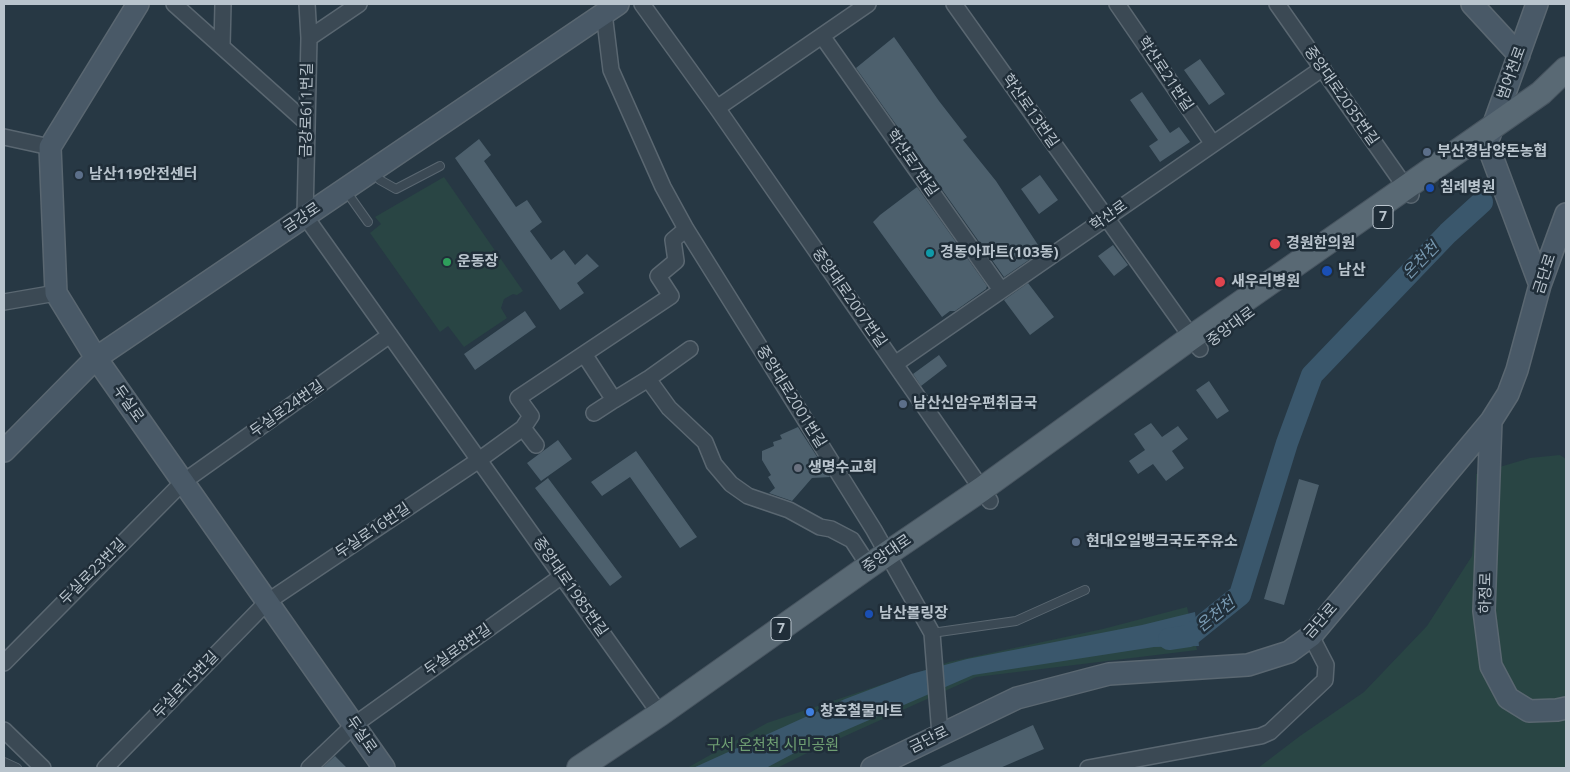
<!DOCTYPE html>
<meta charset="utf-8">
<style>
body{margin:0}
#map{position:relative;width:1570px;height:772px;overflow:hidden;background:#273844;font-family:"Open Sans",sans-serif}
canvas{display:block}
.frame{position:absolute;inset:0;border:5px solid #b9c4cd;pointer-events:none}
</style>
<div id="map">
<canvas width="1570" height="772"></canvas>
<div class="frame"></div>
</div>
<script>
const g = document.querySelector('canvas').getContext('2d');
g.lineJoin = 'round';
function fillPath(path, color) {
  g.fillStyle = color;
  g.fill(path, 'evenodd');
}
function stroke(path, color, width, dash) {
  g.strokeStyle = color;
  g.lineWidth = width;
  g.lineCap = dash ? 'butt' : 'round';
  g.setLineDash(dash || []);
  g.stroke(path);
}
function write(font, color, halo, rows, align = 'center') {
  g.font = font + ' "Open Sans","Noto Sans KR",sans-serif';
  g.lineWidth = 5;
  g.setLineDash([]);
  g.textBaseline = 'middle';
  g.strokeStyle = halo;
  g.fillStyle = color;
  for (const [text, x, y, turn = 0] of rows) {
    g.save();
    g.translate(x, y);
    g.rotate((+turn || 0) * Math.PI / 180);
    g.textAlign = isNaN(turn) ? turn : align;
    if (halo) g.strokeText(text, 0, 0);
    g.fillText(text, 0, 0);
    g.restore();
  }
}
fillPath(new Path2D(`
 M444 177 523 291 517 295 513 294 504 299 501 308 507 318 464 347 448 326 440 332 370 233 381 224 375 217Z
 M1560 455 1566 459V768H1258L1300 736 1364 692 1427 626 1472 556 1476 522V474L1530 458Z
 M1187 607 1197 650 976 677 805 754 777 768H687L767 723 949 662 1103 629Z`), '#294544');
fillPath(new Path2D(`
 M1195 612 1199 646 1154 647 973 675 800 750 766 768H693L845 699 911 674 967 659 1142 625Z`), '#3a576c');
stroke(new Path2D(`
 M1169 639 1189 636 1240 595 1287 443 1312 375 1448 233 1482 202`), '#3a576c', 22);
fillPath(new Path2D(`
 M894 37 939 101 967 137 963 140 996 181 1042 251 1004 277 856 68Z
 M1200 59 1225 94 1209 105 1184 70Z
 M1142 92 1170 133 1179 127 1190 142 1160 162 1149 146 1158 140 1130 100Z
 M479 139 491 155 484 161 516 207 527 200 542 222 530 231 551 260 564 250 575 265 587 254 599 266 577 283 584 293 560 310 455 158Z
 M1040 175 1058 200 1039 214 1021 189Z
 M917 187 987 286 986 289 955 311H950L942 317 873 222 880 215Z
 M1113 245 1128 265 1114 276 1098 256Z
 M1028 283 1054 317 1030 335 1004 300Z
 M525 311 536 327 475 370 464 354Z
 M939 355 947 366 921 386 913 374Z
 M1209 381 1229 411 1217 419 1196 390Z
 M1151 423 1162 437 1178 426 1188 439 1172 451 1184 468 1166 481 1153 464 1138 474 1129 461 1145 450 1134 434Z
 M798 427 830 477 812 478 792 501 769 493 775 488 768 477 771 475 762 460V451L774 446 773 442 782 439 780 435Z
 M558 440 572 459 541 481 527 463Z
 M636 451 697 537 680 548 630 477 602 496 591 482Z
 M548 478 622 577 610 586 535 488Z
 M1299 479 1319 485 1284 605 1264 599Z
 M1033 725 1044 749 1000 768H937Z
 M335 756 347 768H322Z`), '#4d606d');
const lane = new Path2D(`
 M374 172 380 180 396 189 440 166
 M346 191 368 222
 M932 633 1016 621 1085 590
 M4 762 17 768`);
const street = new Path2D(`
 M174 4 307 123
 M307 4 309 38 305 216 660 714
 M642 4 717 108 990 501
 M954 4 1200 349
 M1117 4 1213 144
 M1277 4 1411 195
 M604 13 611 70 663 187 686 229 874 530 932 633 940 735
 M822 36 1001 290
 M309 38 359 4
 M222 46 223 4
 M717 108 868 4
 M4 137 50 147
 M4 302 56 293
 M584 354 614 400 648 379 669 408 705 442 714 464 731 484 748 496 789 510 820 527 831 529 852 540 869 566
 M895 364 1323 68
 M648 379 690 349
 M594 413 614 400
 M523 428 536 445
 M4 663 183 482 390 335
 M4 730 43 768
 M105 768 267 602 479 460 523 428 531 416 518 398 671 296 658 276 676 261 673 240 686 229
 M309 768 354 725 562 576
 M1088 768 1261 736 1270 732 1325 680 1326 665 1311 636`);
const secondary = new Path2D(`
 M138 4 50 147 56 293 96 358 384 768
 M1472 4 1519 55
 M1537 4 1487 143 1540 285
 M1491 421 1484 611 1491 666 1508 698 1529 711 1557 710 1566 708
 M4 451 96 358 618 4
 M872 768 1017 698 1109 674 1248 665 1289 652 1311 636 1491 421 1508 394 1517 370 1540 285 1566 214`);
const primary = new Path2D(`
 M579 768 660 714 869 566 982 489 1192 337 1541 93 1566 69`);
stroke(lane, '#5a6771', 10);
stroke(street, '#5a6771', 18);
stroke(secondary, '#5a6771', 24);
stroke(primary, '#485560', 26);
stroke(lane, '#3b4954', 8);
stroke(street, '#3b4954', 15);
stroke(secondary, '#495967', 21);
stroke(primary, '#596974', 24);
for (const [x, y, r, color] of [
 [1427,152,5,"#5c6f8a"],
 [79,175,5,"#5c6f8a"],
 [1430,188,5,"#1a4fb4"],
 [1275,244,6,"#e0444e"],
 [930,253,5,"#0f9aa8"],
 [447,262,5,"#2e9e5b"],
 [1327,271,6,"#1a4fb4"],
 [1220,282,6,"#e0444e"],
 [903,404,5,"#5c6f8a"],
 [798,468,5,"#6b7280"],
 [1076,542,5,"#5c6f8a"],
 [869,614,5,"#1a4fb4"],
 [810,712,5,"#3f7fe0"]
]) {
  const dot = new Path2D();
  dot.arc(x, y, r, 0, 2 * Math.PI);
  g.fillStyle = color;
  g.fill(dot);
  stroke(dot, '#202e39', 2);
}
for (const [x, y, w] of [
 [1383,217,20],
 [781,629,20]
]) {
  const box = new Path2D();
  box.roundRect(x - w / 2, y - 11.5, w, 23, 4);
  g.fillStyle = '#202e39';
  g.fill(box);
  stroke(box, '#b9c4cd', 1);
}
write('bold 14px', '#b9c4cd', null, [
 ["7",1383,217],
 ["7",781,629]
]);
write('15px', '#b9c4cd', '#202e39', [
 ["범어천로",1512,73,-70],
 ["학산로21번길",1165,74,56],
 ["중앙대로2035번길",1341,96,55],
 ["금강로611번길",307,110,-89],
 ["학산로13번길",1030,111,55],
 ["학산로7번길",912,163,55],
 ["학산로",1109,216,-35],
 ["금강로",302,218,-34],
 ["금단로",1545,274,-72],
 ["중앙대로2007번길",849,298,55],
 ["중앙대로",1231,327,-36],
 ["중앙대로2001번길",791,397,58],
 ["두실로",128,404,55],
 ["두실로24번길",287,409,-35],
 ["두실로16번길",373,531,-34],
 ["중앙대로",887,554,-34],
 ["두실로23번길",93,572,-45],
 ["중앙대로1985번길",570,587,55],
 ["하정로",1486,593,-89],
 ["금단로",1321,621,-48],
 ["두실로8번길",458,650,-35],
 ["두실로15번길",186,685,-46],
 ["두실로",361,735,55],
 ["금단로",929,740,-26]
]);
write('bold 15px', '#b9c4cd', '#202e39', [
 ["부산경남양돈농협",1437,152],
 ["남산119안전센터",89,175],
 ["침례병원",1440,188],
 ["경원한의원",1286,244],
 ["경동아파트(103동)",940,253],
 ["운동장",457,262],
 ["남산",1338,271],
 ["새우리병원",1231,282],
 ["남산신암우편취급국",913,404],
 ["생명수교회",808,468],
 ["현대오일뱅크국도주유소",1086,542],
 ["남산볼링장",879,614],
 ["창호철물마트",820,712]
], 'left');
write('15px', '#6f9f73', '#202e39', [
 ["구서 온천천 시민공원",773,746]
]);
write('italic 16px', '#7899b1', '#202e39', [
 ["온천천",1421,261,-46],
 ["온천천",1216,615,-39]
]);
</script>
